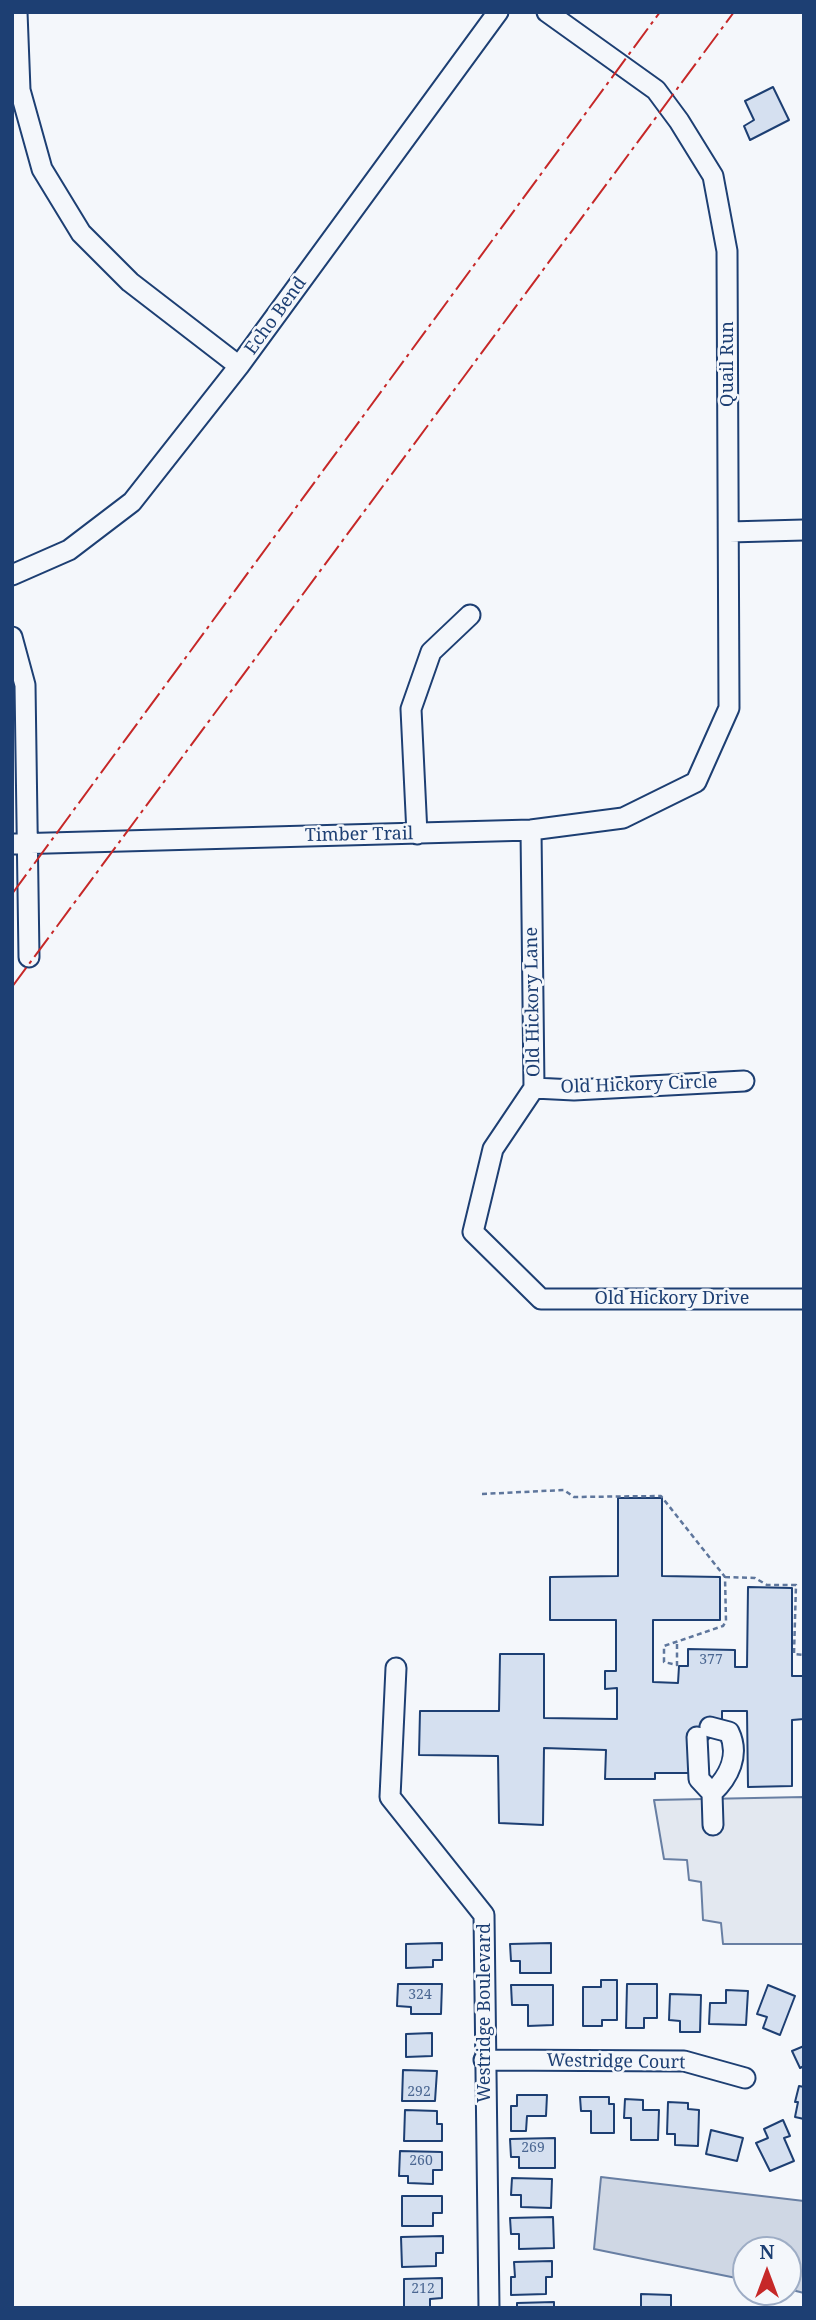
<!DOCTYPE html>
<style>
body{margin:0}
#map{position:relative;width:816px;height:2320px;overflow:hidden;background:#f4f7fb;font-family:"Noto Serif",serif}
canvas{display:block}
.frame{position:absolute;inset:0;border:14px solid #1d3f73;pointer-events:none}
.north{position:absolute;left:732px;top:2236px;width:70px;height:70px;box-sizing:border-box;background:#f4f7fb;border:2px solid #9eadc5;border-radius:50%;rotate:0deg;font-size:19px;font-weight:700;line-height:28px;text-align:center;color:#1d3f73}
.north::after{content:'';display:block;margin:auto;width:24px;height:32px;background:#c62828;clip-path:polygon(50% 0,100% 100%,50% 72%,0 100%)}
</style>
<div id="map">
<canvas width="816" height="2320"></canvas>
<div class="frame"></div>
<div class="north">N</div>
</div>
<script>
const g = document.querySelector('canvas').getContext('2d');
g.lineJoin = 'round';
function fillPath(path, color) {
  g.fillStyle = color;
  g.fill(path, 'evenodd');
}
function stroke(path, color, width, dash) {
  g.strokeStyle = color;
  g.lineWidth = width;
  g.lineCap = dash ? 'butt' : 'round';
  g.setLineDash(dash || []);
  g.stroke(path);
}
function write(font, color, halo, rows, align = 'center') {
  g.font = font + ' "Noto Serif",serif';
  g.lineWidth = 5;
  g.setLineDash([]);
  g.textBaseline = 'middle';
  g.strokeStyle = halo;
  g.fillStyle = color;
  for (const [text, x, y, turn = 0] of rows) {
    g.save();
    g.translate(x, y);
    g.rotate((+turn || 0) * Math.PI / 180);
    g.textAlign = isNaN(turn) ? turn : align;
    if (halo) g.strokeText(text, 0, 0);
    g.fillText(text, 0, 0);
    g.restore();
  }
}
const parking = new Path2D(`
 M804 1797V1944H723L721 1923 703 1920 701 1882 689 1880 687 1860 664 1859 654 1800Z`);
fillPath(parking, '#e3e8f0');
stroke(parking, '#687fa3', 2);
const water = new Path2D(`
 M601 2177 804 2201V2293L788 2289V2250H746V2280L594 2249Z`);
fillPath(water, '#cfd7e4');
stroke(water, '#687fa3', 2);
const building = new Path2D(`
 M773 87 789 120 750 140 744 126 754 120 745 101Z
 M618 1498H662V1576L720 1577V1620H653V1682L678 1683 679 1666H688V1649L735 1650V1667H747L748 1587 792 1588V1676H804V1719L792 1720V1786L748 1787 747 1711H722V1719H712L715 1733 703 1744 691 1773H655V1779H605L606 1750 544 1748 543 1825 499 1823 498 1756 419 1755 420 1711H499L500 1654H544V1718L617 1719V1688L605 1689V1671H616V1620H550V1577L618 1576Z
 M442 1943V1960H433V1967L406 1968V1944Z
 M551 1943V1973H520V1961H511L510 1944Z
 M601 1980H617V2020H602V2026H583V1987H601Z
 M398 1984H442L441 2014H411V2007L397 2006Z
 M627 1984H657V2018H644V2028H626Z
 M511 1985H553V2025L528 2026V2005H512Z
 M768 1985 795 1996 780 2035 763 2028 767 2017 757 2014Z
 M726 1990 748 1991 746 2025 709 2024 710 2003H726Z
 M670 1994 701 1995 700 2032H680V2021L669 2020Z
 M432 2033V2056L406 2057V2034Z
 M804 2046V2066L800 2068 792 2051Z
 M403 2070 437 2071 435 2101H402Z
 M799 2086 804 2087V2119L795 2117 798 2102H795Z
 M517 2095H547L546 2116H527L526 2131H511V2106H517Z
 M580 2097H609V2104H614V2133H591V2111H581Z
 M625 2099 643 2100V2110H659L658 2140H631V2118H624Z
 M668 2102 688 2103V2109L699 2110 698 2146 675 2145V2134H667Z
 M405 2110 437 2111V2124H442V2141H404Z
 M783 2120 790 2136 784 2138 794 2161 770 2171 756 2143 768 2138 764 2129Z
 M711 2130 743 2138 737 2161 706 2154Z
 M555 2138V2168H519V2157H511L510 2139Z
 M400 2151 442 2152V2170H433V2184L408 2183V2176H399Z
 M512 2178 552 2179 551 2208 521 2207V2195H511Z
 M402 2196H442V2213H433V2226H402Z
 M553 2217 554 2248 519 2249V2234H511L510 2218Z
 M443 2236V2253H436V2266L402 2267 401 2237Z
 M552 2261V2277H546V2294L511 2295V2277H515L514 2262Z
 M442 2278V2298L430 2299V2308H404V2279Z
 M641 2294 671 2295V2308H641Z
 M554 2302V2308H517V2303Z`);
fillPath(building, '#d5e0f0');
stroke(building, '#1d3f73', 2);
const minor = new Path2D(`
 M17 12 20 90 42 169 81 233 130 282 239 366
 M729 532 804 530
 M12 575 69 550 132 502 239 366 498 12
 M12 637 25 685 29 957
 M531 830 534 1088 493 1149 473 1232 541 1299H804
 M417 834 411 709 431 652 470 615
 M12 844 531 830 623 818 696 782 729 708 727 251 713 176 679 121 656 90 547 12
 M534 1088 574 1090 744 1081
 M396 1668 390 1797 484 1915 489 2308
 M710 1727 729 1732C740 1755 729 1777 712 1793L713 1825
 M697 1737 699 1779 712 1793
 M484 2060 684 2061 745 2078`);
stroke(minor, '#1d3f73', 23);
stroke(new Path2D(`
 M482 1494 564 1490 574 1497 661 1496 725 1577 726 1621 723 1626 664 1646V1662L677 1665V1642
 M725 1577 755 1578 767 1585H796L794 1654 804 1655`), '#5e769c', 2.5, [5, 3.5]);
stroke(minor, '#f4f7fb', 19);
stroke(new Path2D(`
 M12 894 660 12
 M12 987 734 12`), '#c62828', 2, [24, 5, 3.5, 5]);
write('14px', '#4b6792', null, [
 ["377",711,1660],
 ["324",420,1995],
 ["292",419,2092],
 ["269",533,2148],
 ["260",421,2161],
 ["212",423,2289]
]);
write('18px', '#1d3f73', '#f4f7fb', [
 ["Echo Bend",276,316,-54],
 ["Quail Run",728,364,-90],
 ["Timber Trail",359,835,-1],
 ["Old Hickory Lane",533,1002,-91],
 ["Old Hickory Circle",639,1085,-2],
 ["Old Hickory Drive",672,1299],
 ["Westridge Boulevard",485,2013,-90],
 ["Westridge Court",616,2062,1]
]);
</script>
